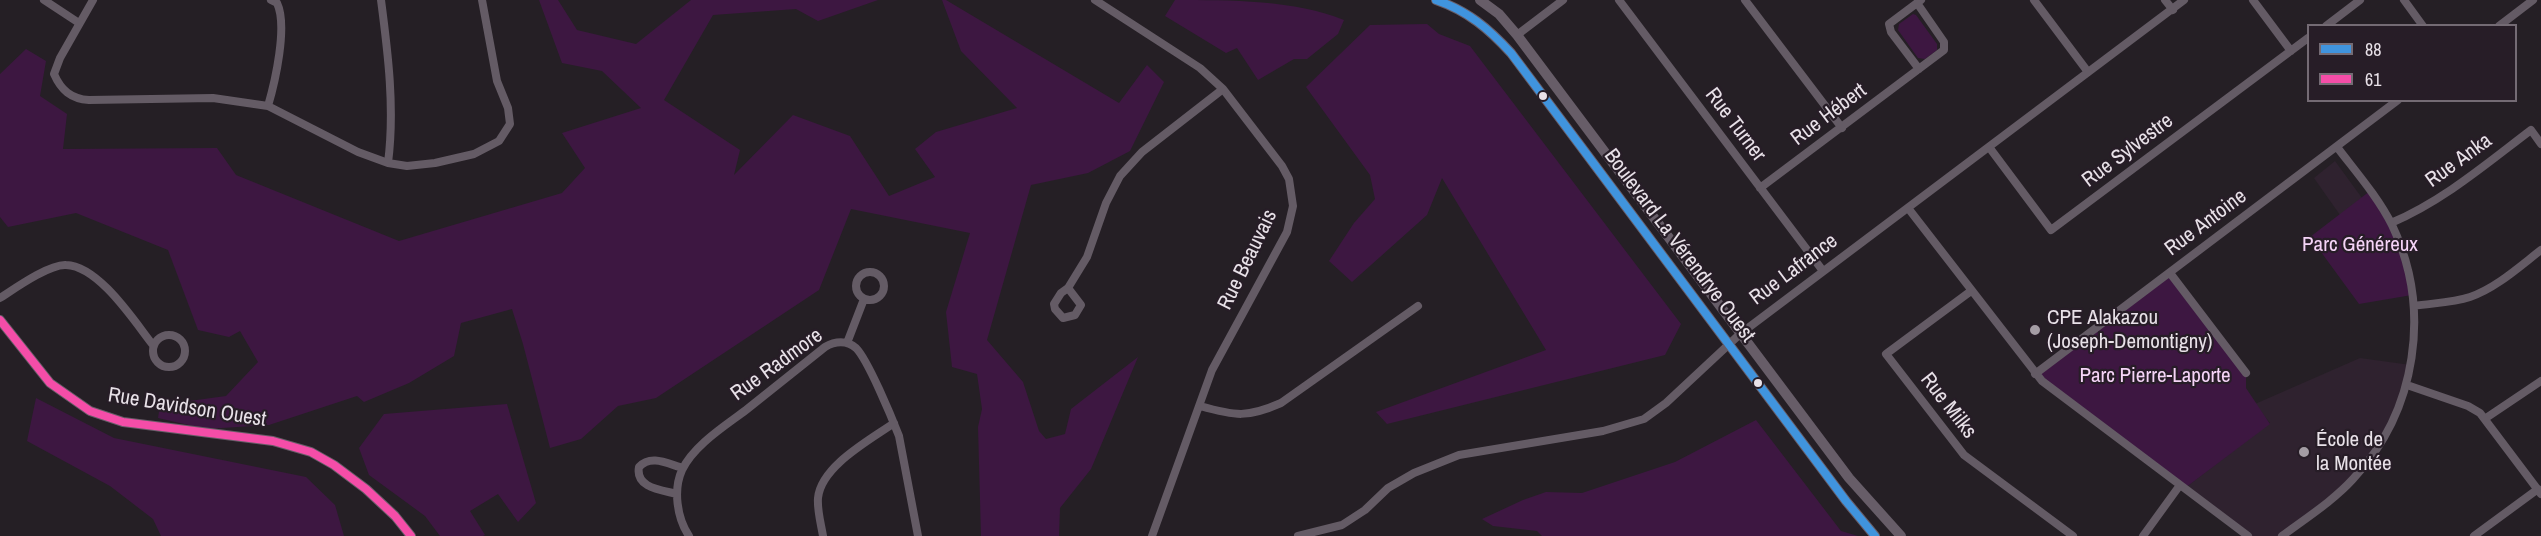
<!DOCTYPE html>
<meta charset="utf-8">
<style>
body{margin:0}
#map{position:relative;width:2541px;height:536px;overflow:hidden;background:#251f25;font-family:"Archivo Narrow",sans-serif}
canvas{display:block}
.legend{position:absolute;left:2307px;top:24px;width:210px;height:78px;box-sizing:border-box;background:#271d27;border:2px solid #746b74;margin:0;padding:8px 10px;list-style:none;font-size:18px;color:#e8e1e8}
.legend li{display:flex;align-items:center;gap:12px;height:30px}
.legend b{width:30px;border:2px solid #746b74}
</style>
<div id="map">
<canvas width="2541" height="536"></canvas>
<ul class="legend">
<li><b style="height:8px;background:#4094de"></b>88</li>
<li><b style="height:8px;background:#f54da8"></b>61</li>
</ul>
</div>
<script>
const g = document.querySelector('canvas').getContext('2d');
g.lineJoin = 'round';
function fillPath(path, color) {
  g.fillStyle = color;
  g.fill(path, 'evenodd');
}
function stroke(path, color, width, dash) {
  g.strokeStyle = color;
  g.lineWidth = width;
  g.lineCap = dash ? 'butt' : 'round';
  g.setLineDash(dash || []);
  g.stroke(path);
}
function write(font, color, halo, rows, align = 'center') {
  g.font = font + ' "Archivo Narrow",sans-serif';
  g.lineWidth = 4.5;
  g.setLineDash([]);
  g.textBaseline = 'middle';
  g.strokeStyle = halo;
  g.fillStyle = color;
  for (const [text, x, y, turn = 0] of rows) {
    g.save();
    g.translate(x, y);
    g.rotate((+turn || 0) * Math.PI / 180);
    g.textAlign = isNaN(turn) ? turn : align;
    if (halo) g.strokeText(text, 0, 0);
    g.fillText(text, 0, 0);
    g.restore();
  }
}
fillPath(new Path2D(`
 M2335 161 2362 198 2340 215 2314 178Z
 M2360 358 2411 365 2402 401 2363 468 2282 536H2248L2185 488 2270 423 2255 404Z`), '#2f222f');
fillPath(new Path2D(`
 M539 0H558L577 30 636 44 691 0H878L818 21 796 9 713 15 664 100 740 150 734 175 793 115 850 136 889 196 935 177 915 149 936 132 1017 108 961 51 942 0H946L1119 103 1147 65 1164 82 1130 151 1088 173 1031 185 987 340 1023 382 1039 431 1046 439 1065 434 1071 409 1138 357 1091 469 1060 508 1059 536H981L978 427 982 409 977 374 952 367 946 312 970 233 851 209 819 290 656 398 618 406 581 439 550 448 523 344 512 309 461 323 454 356 409 383 364 402 357 396 269 425 206 429 158 418 160 405 226 396 258 362 240 331 229 337 198 330 168 250 76 213 8 227 0 217V74L26 49 46 61 40 96 67 114 63 149 217 148 236 175 399 241 562 193 585 168 562 133 641 108 602 71 562 63Z
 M1175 0C1230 0 1296 0 1344 20L1338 34 1307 59H1294L1258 80 1237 48 1226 53 1165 16Z
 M1913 14 1916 15 1937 44V50L1925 59 1918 58 1898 30 1899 24Z
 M1427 24 1439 34 1470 46 1681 324 1665 355 1387 424 1376 412 1546 350 1442 178 1427 215 1352 282 1329 261 1354 223 1375 199 1370 175 1306 87 1370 25Z
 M2370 191 2391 223 2412 295 2359 304 2310 237Z
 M2170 273 2246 373V388L2270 424 2185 488 2035 374Z
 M36 398 114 438 306 477 335 505 344 536H161L153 519 110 486 27 441Z
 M507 404 536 503 518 522 498 494 470 511 485 535 483 536H440L425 516 369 475 359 448 384 414Z
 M1756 420 1841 531 1858 536H1542L1537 531 1493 526 1482 519 1523 500 1546 492 1582 493 1675 462Z`), '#3d1741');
stroke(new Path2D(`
 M44 0 79 23
 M93 0 60 58 54 74C61 90 71 99 89 100L213 98 268 106 358 152 388 163 407 166 435 163 474 154 499 141 510 124 508 108 497 81 482 0
 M381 0C388 53 395 109 388 163
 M1095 0 1200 68 1223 89 1282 166 1289 179 1293 206 1287 232 1212 370 1152 536
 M1619 0 1823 271
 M1745 0 1842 128
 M2034 0 2088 72
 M2165 0 2173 10
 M2253 0 2291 51
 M2404 0 2423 26
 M2326 26 2360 0
 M2499 26 2533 0
 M1517 35 1563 0
 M1919 69 1891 32 1889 24 1921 0
 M268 106C275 82 288 26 277 3L271 0
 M1989 147 2051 230 2308 38
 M1760 188 1944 50V42L1917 3
 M1908 208 2042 381 2248 536
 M2391 223C2443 201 2486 164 2531 130L2541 144
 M856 286a14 14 0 1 1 28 0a14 14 0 1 1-28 0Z
 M2170 273 2246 373
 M1068 288 1081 305 1075 315 1063 318 1055 309 1054 304 1061 293 1068 288 1087 257 1106 203 1120 176 1142 152 1223 89
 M1971 291 1886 354 1964 455 2073 536
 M0 298C14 289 49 264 66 265 99 266 134 321 153 345
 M2414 306C2432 303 2452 303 2470 297 2496 288 2519 267 2541 250
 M153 351a16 16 0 1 1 32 0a16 16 0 1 1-32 0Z
 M847 343 864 299
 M2035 374 2398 100
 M2407 385 2468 406 2480 413 2541 494
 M1200 406C1236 416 1247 418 1281 403L1418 306
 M2486 418 2541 381
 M677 494C662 490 635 488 639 467 651 454 668 464 683 468
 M689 536C677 518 673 490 682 470 694 445 725 426 746 410 772 389 799 368 825 347 835 341 847 340 856 348 868 360 892 418 899 436L918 536
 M823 536C821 524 817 510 818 498 821 466 870 440 894 423
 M1298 536 1342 525 1365 510 1388 488 1414 473 1459 455 1603 431 1644 419 1666 403 1740 334 2184 0
 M2143 536 2180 485
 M2282 536C2306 518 2333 501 2353 479 2417 411 2432 309 2392 225 2378 197 2356 172 2337 147
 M2474 536 2538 489`), '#645b65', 8);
stroke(new Path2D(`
 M1436 0C1468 11 1489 29 1511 53L1846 501 1875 536
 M1480 0 1499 14 1517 35 1849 478 1901 536
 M0 320 50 383 90 411 123 422 273 441 311 452 334 465 366 489 395 516 411 536`), '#675d68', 10);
stroke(new Path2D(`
 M1436 0C1468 11 1489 29 1511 53L1846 501 1875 536`), '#4094de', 8);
stroke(new Path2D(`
 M0 320 50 383 90 411 123 422 273 441 311 452 334 465 366 489 395 516 411 536`), '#f54da8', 8);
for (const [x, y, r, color] of [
 [1543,96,5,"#e8e1e8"],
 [2035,330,6,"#a49da4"],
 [1758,383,5,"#e8e1e8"],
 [2304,452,6,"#a49da4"]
]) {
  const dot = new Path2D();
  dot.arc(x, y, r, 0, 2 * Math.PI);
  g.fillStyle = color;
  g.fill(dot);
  stroke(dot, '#271d27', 2);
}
write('21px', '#e8e1e8', '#271d27', [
 ["Rue Hébert",1829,115,-37],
 ["Rue Turner",1735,125,53],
 ["Rue Sylvestre",2128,151,-37],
 ["Rue Anka",2459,161,-36],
 ["Rue Antoine",2206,223,-37],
 ["Boulevard La Vérendrye Ouest",1679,246,53],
 ["Rue Beauvais",1248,260,-64],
 ["Rue Lafrance",1794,270,-37],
 ["Rue Radmore",777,365,-36],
 ["Rue Milks",1948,406,52],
 ["Rue Davidson Ouest",187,408,9]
]);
write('21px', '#f5d4f7', '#271d27', [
 ["Parc Généreux",2360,245],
 ["Parc Pierre-Laporte",2155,376]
]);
write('21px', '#e8e1e8', '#271d27', [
 ["CPE Alakazou",2047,318],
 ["(Joseph-Demontigny)",2047,342],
 ["École de",2316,440],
 ["la Montée",2316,464]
], 'left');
</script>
